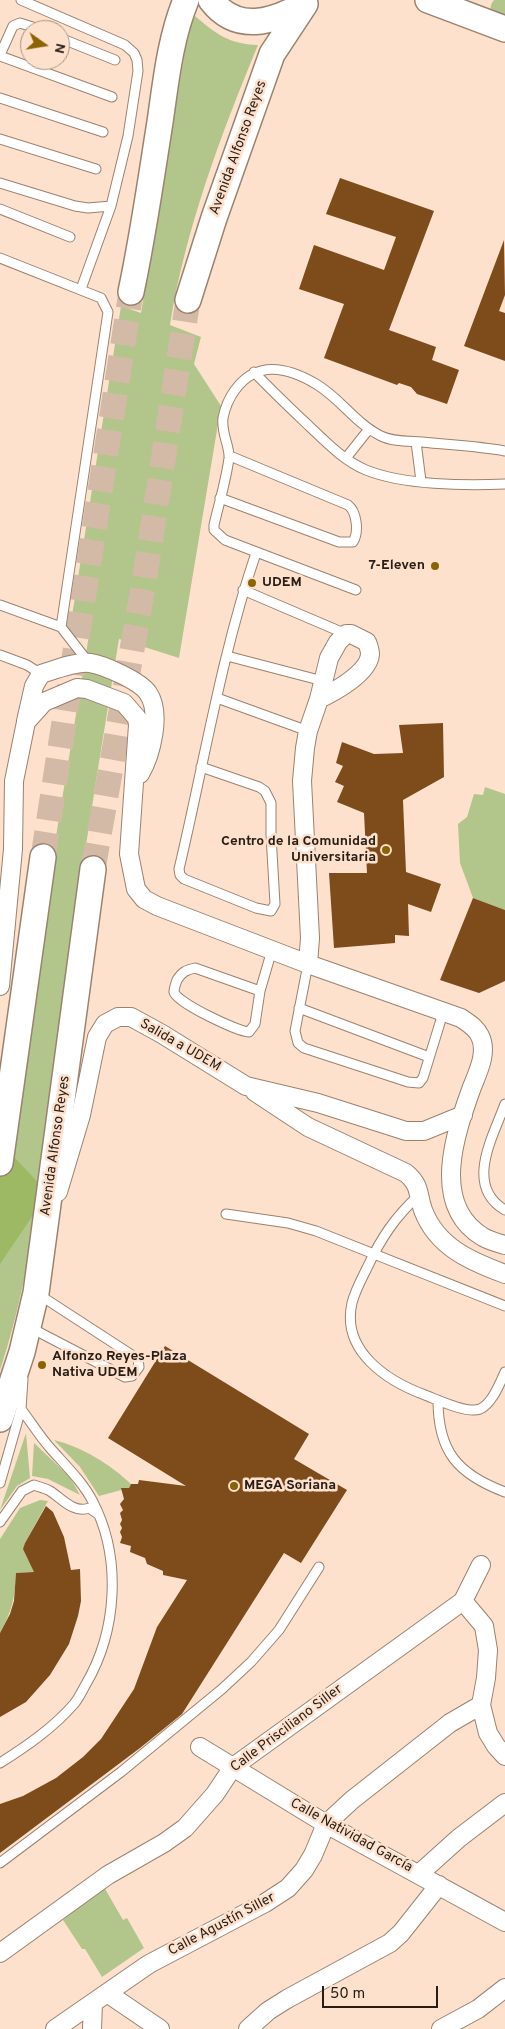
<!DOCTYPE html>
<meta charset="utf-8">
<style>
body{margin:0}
#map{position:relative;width:505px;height:2029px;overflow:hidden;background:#fee1cc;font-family:Overpass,sans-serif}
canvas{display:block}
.north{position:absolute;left:20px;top:20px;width:50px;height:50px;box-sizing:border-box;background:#fee1cc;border:1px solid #a89383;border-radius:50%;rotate:103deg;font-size:14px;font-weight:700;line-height:20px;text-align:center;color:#271d15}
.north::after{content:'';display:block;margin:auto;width:18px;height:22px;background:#8b6303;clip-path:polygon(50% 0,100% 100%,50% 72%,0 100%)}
.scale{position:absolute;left:322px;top:1986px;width:116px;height:22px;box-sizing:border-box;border:2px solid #271d15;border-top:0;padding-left:6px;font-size:15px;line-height:18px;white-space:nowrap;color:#271d15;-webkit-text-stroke:4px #fee1cc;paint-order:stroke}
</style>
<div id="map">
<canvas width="505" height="2029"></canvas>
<div class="north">N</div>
<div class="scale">50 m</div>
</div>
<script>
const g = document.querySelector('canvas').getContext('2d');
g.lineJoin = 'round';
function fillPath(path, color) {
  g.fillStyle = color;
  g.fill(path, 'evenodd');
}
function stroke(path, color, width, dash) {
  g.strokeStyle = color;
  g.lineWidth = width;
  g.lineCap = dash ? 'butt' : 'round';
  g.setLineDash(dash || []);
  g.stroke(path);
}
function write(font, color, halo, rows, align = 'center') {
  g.font = font + ' Overpass,sans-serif';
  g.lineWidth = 5;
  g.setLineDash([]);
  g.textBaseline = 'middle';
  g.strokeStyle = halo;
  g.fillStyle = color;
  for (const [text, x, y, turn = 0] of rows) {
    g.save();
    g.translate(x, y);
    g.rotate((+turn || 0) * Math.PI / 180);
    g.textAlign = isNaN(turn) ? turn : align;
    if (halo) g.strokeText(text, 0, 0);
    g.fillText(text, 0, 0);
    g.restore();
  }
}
fillPath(new Path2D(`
 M494 0H505V20C496 16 485 11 494 0Z
 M195 16C216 34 229 44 258 45 221 134 185 230 170 325L201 337 194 364 221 406 179 658 119 639C97 774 75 910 57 1046 43 1154 35 1266 0 1370V1238L40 934 90 629 71 622 121 306 141 313 189 26Z
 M485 787 505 794V910L473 898 460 863 458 824 467 817 474 794 483 795Z
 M26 1433 30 1478 17 1486 0 1510Z
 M54 1440C82 1447 110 1464 131 1484L129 1488 99 1496 80 1467Z
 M34 1443 70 1477 80 1495 48 1479 32 1476Z
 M40 1500 48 1501 25 1543C22 1556 32 1563 39 1572L16 1573C15 1598 12 1611 0 1633V1539L20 1508Z
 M104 1887 123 1920 127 1918 144 1948 102 1977 85 1949H82L63 1920Z`), '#b2c68b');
fillPath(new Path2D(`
 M0 1142 48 1193 0 1264Z`), '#9db963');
fillPath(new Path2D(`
 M340 178 434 211 389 330 436 347 432 360 459 370 447 404 417 394 411 387 399 383 397 385 324 358 344 304 299 289 314 245 384 270 396 237 326 214Z
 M504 240 505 295 499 311 505 313V361L464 346Z
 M443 723 444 777 403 800 406 872 441 884 431 912 408 904 409 936 395 935V943L334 948 329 873H367L364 813 337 802 344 786 335 782 343 766 336 763 342 742 374 754 403 753 399 725Z
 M473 898 505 910V981L479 993 440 980Z
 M165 1346 309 1434 294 1459 347 1490 301 1563 284 1553 182 1714 140 1748 0 1853V1804L23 1796 56 1778 83 1757 101 1739 134 1689 157 1627 187 1580 163 1575V1571L147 1564 145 1558 130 1552 131 1546 120 1543 122 1537 120 1532 122 1528 120 1524 122 1520 120 1513 123 1510 120 1504 124 1499 121 1488H129L131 1484H138L139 1480 186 1486 108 1438Z
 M46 1506 53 1512 64 1537 71 1570 80 1569 81 1601 78 1616 69 1644 50 1675 26 1702 0 1717V1633L10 1614 14 1601 16 1573 34 1572 23 1549 25 1543Z`), '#7e4b1a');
stroke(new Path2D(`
 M43 857 131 292
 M93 869 144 582 188 300`), '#d3baa7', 25, [25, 12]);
const service = new Path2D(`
 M21 0 125 45 134 53 137 60 138 71 128 136 111 206 81 289
 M60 38 115 60
 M0 55 13 26 20 23 42 30
 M0 56 112 97
 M0 98 103 132
 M0 139 96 169
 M0 183 75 206 88 208 111 206
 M0 209 70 237
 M0 258 101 298 108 312 61 627
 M254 372C272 391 290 408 309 426 326 442 344 461 366 470 403 485 465 486 505 484
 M416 442 421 481
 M346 458 369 429
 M220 498 339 542H353C359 532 357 512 348 505L230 456
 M243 590 346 634
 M356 590 225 540 214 530V525C219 503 226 481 229 458 230 447 221 433 223 418 225 408 229 398 235 390 257 360 287 367 316 384 340 398 356 424 381 436 393 442 409 441 422 442 450 445 478 446 505 451
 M0 605 61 627 89 663
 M0 655 27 665 41 674
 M227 656 323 681
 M217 698 308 731
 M201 767 259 787 265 791 271 803V835L275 904 271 911 256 908 184 879 180 875 179 869C204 764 221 656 256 553
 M308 964 295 1031 298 1043 304 1048 408 1082 419 1083 423 1078 443 1013
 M260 991 195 968C186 970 182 972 177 980 176 983 174 988 174 992 177 1003 237 1031 249 1032L255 1024 260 991 272 950
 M299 1008 429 1057
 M505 1104C493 1137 464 1186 505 1210
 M419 1195C395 1217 381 1238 367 1268 361 1280 355 1291 352 1303 341 1351 387 1381 425 1395 438 1400 467 1414 480 1409 492 1404 500 1383 505 1372
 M226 1214 288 1223 316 1231 505 1306
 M29 1327 125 1377 132 1376 139 1367 138 1359 38 1294
 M438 1400C438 1451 457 1474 505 1492
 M0 1483 21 1409 23 1379
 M0 1522 22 1491 34 1485C39 1487 45 1488 50 1491 61 1498 74 1514 89 1508L98 1514
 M0 1763C27 1746 53 1728 74 1704 79 1698 82 1691 86 1684 117 1631 122 1558 93 1502 83 1482 66 1466 51 1449 40 1437 31 1422 21 1409
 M0 1863 121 1772 222 1689 251 1662 279 1630 319 1567`);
const minor = new Path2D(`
 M26 721 34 686 41 674C54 670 77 661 90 663 104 665 140 681 148 693 162 713 151 755 140 774
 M308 964 310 938 302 781 305 748 308 731 319 699 329 658 338 642 346 634H351L367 642C368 645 370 650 370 654 369 673 334 692 319 699
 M0 986 13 849 14 781 26 722 44 702 77 688 87 689 124 703 137 718 138 725 129 854 136 889 144 899 157 906 308 964 461 1018C468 1023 476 1027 480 1036 488 1052 478 1072 472 1087 455 1134 430 1205 483 1237 490 1241 498 1243 505 1245
 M255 1092 308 1127 406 1173C421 1186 417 1193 423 1210 437 1247 470 1261 505 1274
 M58 1192 81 1115 97 1037 105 1024 118 1017H131L162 1034 246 1086 318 1103 406 1131H424L463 1115
 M463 1601 484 1626 488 1650 486 1678 481 1705 488 1733 496 1746 505 1756
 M200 1747 326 1824 505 1922
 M419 1874 459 1838 505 1803
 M0 1953 108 1875 164 1843 185 1828 215 1794 233 1767 463 1601 481 1565
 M107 1993 160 2029
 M55 2029 149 1964 265 1903 288 1888 304 1870 313 1855 326 1824 352 1800 450 1723 481 1705
 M92 2029 93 2003
 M248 2029 268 2011 287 1999 390 1943 401 1933 439 1885
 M441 2029 478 2009 505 1988`);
const secondary = new Path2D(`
 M211 0C237 34 273 22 305 4
 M428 0 505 29
 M131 292C143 236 151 179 160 122 166 81 170 39 186 0
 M188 300 214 218 272 54 305 4
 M0 1163 43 857
 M0 1419 22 1352 36 1293 93 869`);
stroke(service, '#9b826e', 11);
stroke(minor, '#9b826e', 20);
stroke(secondary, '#9b826e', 28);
stroke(service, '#fff', 9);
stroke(minor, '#fff', 18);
stroke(secondary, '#fff', 25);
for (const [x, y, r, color] of [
 [435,566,5,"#8b6303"],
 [252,583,5,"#8b6303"],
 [386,850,5,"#8b6303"],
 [42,1365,5,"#8b6303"],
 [234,1486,5,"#8b6303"]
]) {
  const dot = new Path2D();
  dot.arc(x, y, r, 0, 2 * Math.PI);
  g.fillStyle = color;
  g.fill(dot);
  stroke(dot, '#fee1cc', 2);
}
write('14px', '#271d15', '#fee1cc', [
 ["Avenida Alfonso Reyes",239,148,-70],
 ["Salida a UDEM",180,1046,30],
 ["Avenida Alfonso Reyes",56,1146,-82],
 ["Calle Prisciliano Siller",287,1729,-37],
 ["Calle Natividad García",351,1836,29],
 ["Calle Agustín Siller",222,1925,-28]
]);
write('bold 14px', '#271d15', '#fee1cc', [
 ["7-Eleven",425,566,"right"],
 ["UDEM",262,583],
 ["Centro de la Comunidad",376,842,"right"],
 ["Universitaria",376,858,"right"],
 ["Alfonzo Reyes-Plaza",52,1357],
 ["Nativa UDEM",52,1373],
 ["MEGA Soriana",244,1486]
], 'left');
</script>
